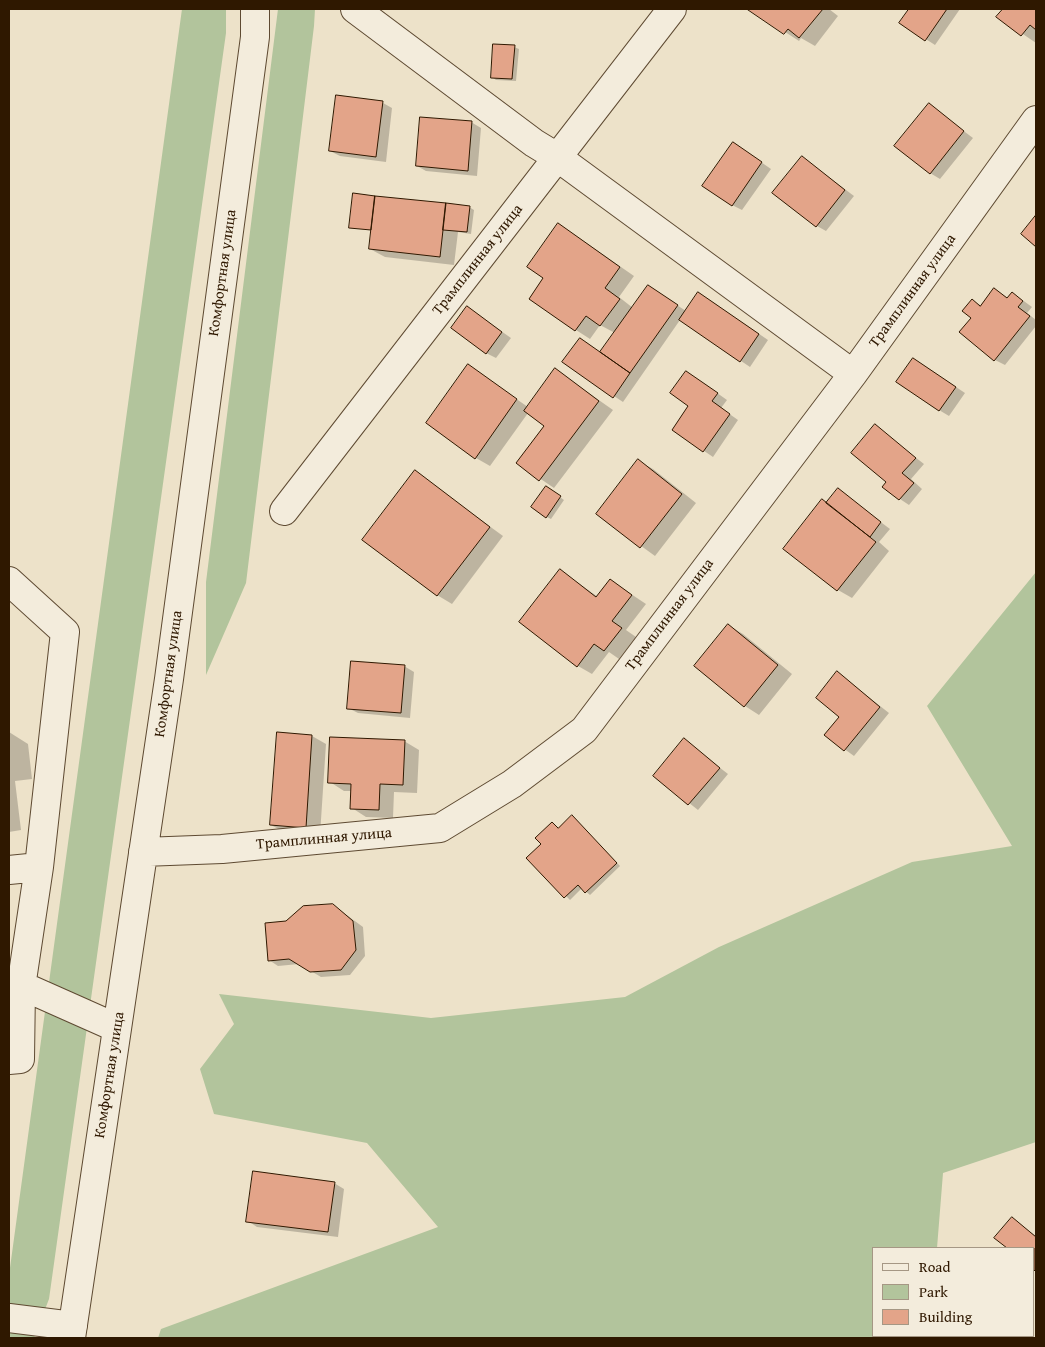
<!DOCTYPE html>
<meta charset="utf-8">
<style>
body{margin:0}
#map{position:relative;width:1045px;height:1347px;overflow:hidden;background:#ede2c9;font-family:"Gentium Book Plus",serif}
canvas{display:block}
.frame{position:absolute;inset:0;border:10px solid #2f1800;pointer-events:none}
.legend{position:absolute;left:872px;top:1247px;width:162px;height:90px;box-sizing:border-box;background:#f3ecdc;border:1px solid #a59784;margin:0;padding:6px 9px;list-style:none;font-size:15px;color:#2f1800}
.legend li{display:flex;align-items:center;gap:10px;height:25px}
.legend b{width:25px;border:1px solid #a59784}
</style>
<div id="map">
<canvas width="1045" height="1347"></canvas>
<div class="frame"></div>
<ul class="legend">
<li><b style="height:6px;background:#f3ecdc"></b>Road</li>
<li><b style="height:14px;background:#b2c49c"></b>Park</li>
<li><b style="height:14px;background:#e3a489"></b>Building</li>
</ul>
</div>
<script>
const g = document.querySelector('canvas').getContext('2d');
g.lineJoin = 'round';
function fillPath(path, color) {
  g.fillStyle = color;
  g.fill(path, 'evenodd');
}
function stroke(path, color, width, dash) {
  g.strokeStyle = color;
  g.lineWidth = width;
  g.lineCap = dash ? 'butt' : 'round';
  g.setLineDash(dash || []);
  g.stroke(path);
}
function write(font, color, halo, rows, align = 'center') {
  g.font = font + ' "Gentium Book Plus",serif';
  g.lineWidth = 4;
  g.setLineDash([]);
  g.textBaseline = 'middle';
  g.strokeStyle = halo;
  g.fillStyle = color;
  for (const [text, x, y, turn = 0] of rows) {
    g.save();
    g.translate(x, y);
    g.rotate((+turn || 0) * Math.PI / 180);
    g.textAlign = isNaN(turn) ? turn : align;
    if (halo) g.strokeText(text, 0, 0);
    g.fillText(text, 0, 0);
    g.restore();
  }
}
fillPath(new Path2D(`
 M182 9H226V33L49 1299 34 1338H9V1275Z
 M278 9H315L314 26 246 583 206 675V582Z
 M1036 572V1142L943 1173 937 1248H874V1336H918L917 1338H158L161 1329 438 1227 367 1143 214 1114 200 1069 234 1024 219 994 431 1018 625 997 719 947 912 862 1012 846 927 706Z`), '#b2c49c');
fillPath(new Path2D(`
 M750 9H829L838 16 815 46 801 38 799 41Z
 M911 9H960L935 45 901 23Z
 M1004 9H1036V43L998 17Z
 M514 47 519 49 516 81 496 80 492 77Z
 M383 103 392 108 386 162 340 156 330 151Z
 M929 105 973 138 940 179 930 173Z
 M471 122 481 128 477 176 426 171 417 166Z
 M742 149 771 169 742 210 732 205Z
 M802 157 854 196 826 231 817 226Z
 M354 195 469 207 474 210 471 234 458 232 454 265 385 257 370 249 378 230 351 227Z
 M559 224 634 276 619 297 633 308 657 292 686 311 699 293 768 340 750 367 680 320 623 402 614 396 589 345 601 353 615 333 600 325 590 339 576 330 545 278Z
 M995 290 1008 298 1012 294 1021 299 1032 307 1027 313 1036 320V326L1005 365 995 360 972 318V300L982 306Z
 M468 308 511 338 496 358 486 353Z
 M923 365 965 393 949 416 939 410Z
 M468 366 528 407 556 370 613 410 554 488 517 463 545 426 528 413 490 466 476 458Z
 M696 378 727 400 721 408 738 420 713 457 673 430 690 406Z
 M875 426 924 464 911 479 922 489 909 505 900 499 888 482Z
 M638 461 653 469 696 503 655 556 597 514Z
 M415 472 503 536 452 604 437 595Z
 M550 490 564 500 551 519 547 517Z
 M838 490 890 529 879 542 889 551 852 598 838 590 827 504Z
 M560 570 598 597 610 580 646 604 626 630 636 637 619 659 609 652 592 674 578 666Z
 M728 625 743 634 792 674 759 715 745 706Z
 M404 666 414 672 410 718 358 713 348 708Z
 M838 673 889 713 854 756 825 735 840 716Z
 M9 732 28 744 32 779 15 781 21 830 9 832Z
 M312 736 326 744 320 835 286 833 271 825Z
 M684 740 728 774 698 810 654 775Z
 M404 741 419 750 417 793 394 792 393 818 366 817 352 808V791H344L330 782Z
 M572 816 620 866 590 895 582 888 570 900 528 858 543 844 552 823 559 828Z
 M333 905 363 927 365 956 350 975 321 977 299 964 278 966 269 960 287 923Z
 M334 1183 344 1189 338 1237 257 1227 248 1221Z
 M1012 1218 1036 1236V1270L1034 1268V1248H1009L996 1238Z`), '#0003');
const building = new Path2D(`
 M747 9H823L799 38 788 29 784 34Z
 M909 9H947L925 41 899 23Z
 M1003 9H1036V30L1030 25 1021 36 996 17Z
 M493 44 515 45 512 79 491 78Z
 M336 95 383 101 376 157 329 151Z
 M929 103 964 131 930 174 894 146Z
 M420 117 472 121 468 171 416 166Z
 M733 142 762 162 732 206 702 186Z
 M802 156 845 190 816 227 772 193Z
 M353 193 375 196 371 230 349 228Z
 M375 196 446 203 440 257 369 249Z
 M446 203 470 206 467 232 443 230Z
 M1036 215V247L1021 234Z
 M558 223 620 267 605 288 620 299 600 326 586 316 575 331 529 299 543 278 527 267Z
 M648 285 678 305 630 373 600 352Z
 M994 288 1007 298 1012 292 1023 301 1018 307 1030 316 994 361 959 332 971 318 962 311 972 299 980 306Z
 M698 292 759 334 740 362 679 320Z
 M467 306 502 332 486 354 451 328Z
 M580 338 630 373 613 398 562 362Z
 M913 358 956 387 939 411 896 382Z
 M468 364 517 399 475 459 426 423Z
 M555 368 599 401 539 481 516 463 544 426 524 411Z
 M686 371 718 393 712 401 730 414 703 452 672 430 688 406 670 393Z
 M875 424 916 458 902 473 914 483 899 500 882 487 886 482 851 453Z
 M638 459 682 494 640 548 596 514Z
 M415 470 490 527 437 596 362 540Z
 M546 486 561 496 546 518 531 507Z
 M838 488 881 522 870 537 826 503Z
 M822 499 876 542 837 591 783 549Z
 M560 569 596 597 610 579 632 595 612 621 622 628 604 651 594 644 577 667 519 622Z
 M728 624 778 665 744 707 694 666Z
 M351 661 405 665 401 713 347 709Z
 M837 671 880 707 844 751 824 735 839 717 816 698Z
 M277 732 312 735 306 828 270 825Z
 M330 737 405 740 403 785 380 784 379 810 350 809 351 784 328 783Z
 M684 738 720 768 688 805 653 776Z
 M572 815 617 863 585 893 578 885 564 898 526 858 541 844 535 838 552 822 558 828Z
 M333 904 353 921 356 950 341 970 310 972 289 959 268 961 265 923 286 921 303 906Z
 M253 1171 335 1182 328 1232 246 1222Z
 M1012 1217 1036 1237V1272L1034 1270V1248H1007L994 1238Z`);
fillPath(building, '#e3a489');
stroke(building, '#2f1800', 1);
const minor = new Path2D(`
 M355 9 534 143 557 157 853 374
 M284 511 672 9
 M9 581 65 632 39 867
 M143 852 222 849 440 828 512 784 584 730 853 374 1036 120
 M9 870 39 867 21 987 20 1059 9 1060
 M9 980 117 1028
 M9 1318 73 1326
 M71 1338 169 679 255 37V9`);
stroke(minor, '#5e4a32', 30);
stroke(minor, '#f3ecdc', 28);
write('15px', '#2f1800', '#f3ecdc', [
 ["Трамплинная улица",478,260,-52],
 ["Комфортная улица",223,273,-82],
 ["Трамплинная улица",913,291,-54],
 ["Трамплинная улица",670,615,-53],
 ["Комфортная улица",169,674,-82],
 ["Трамплинная улица",324,839,-5],
 ["Комфортная улица",110,1075,-81]
]);
</script>
